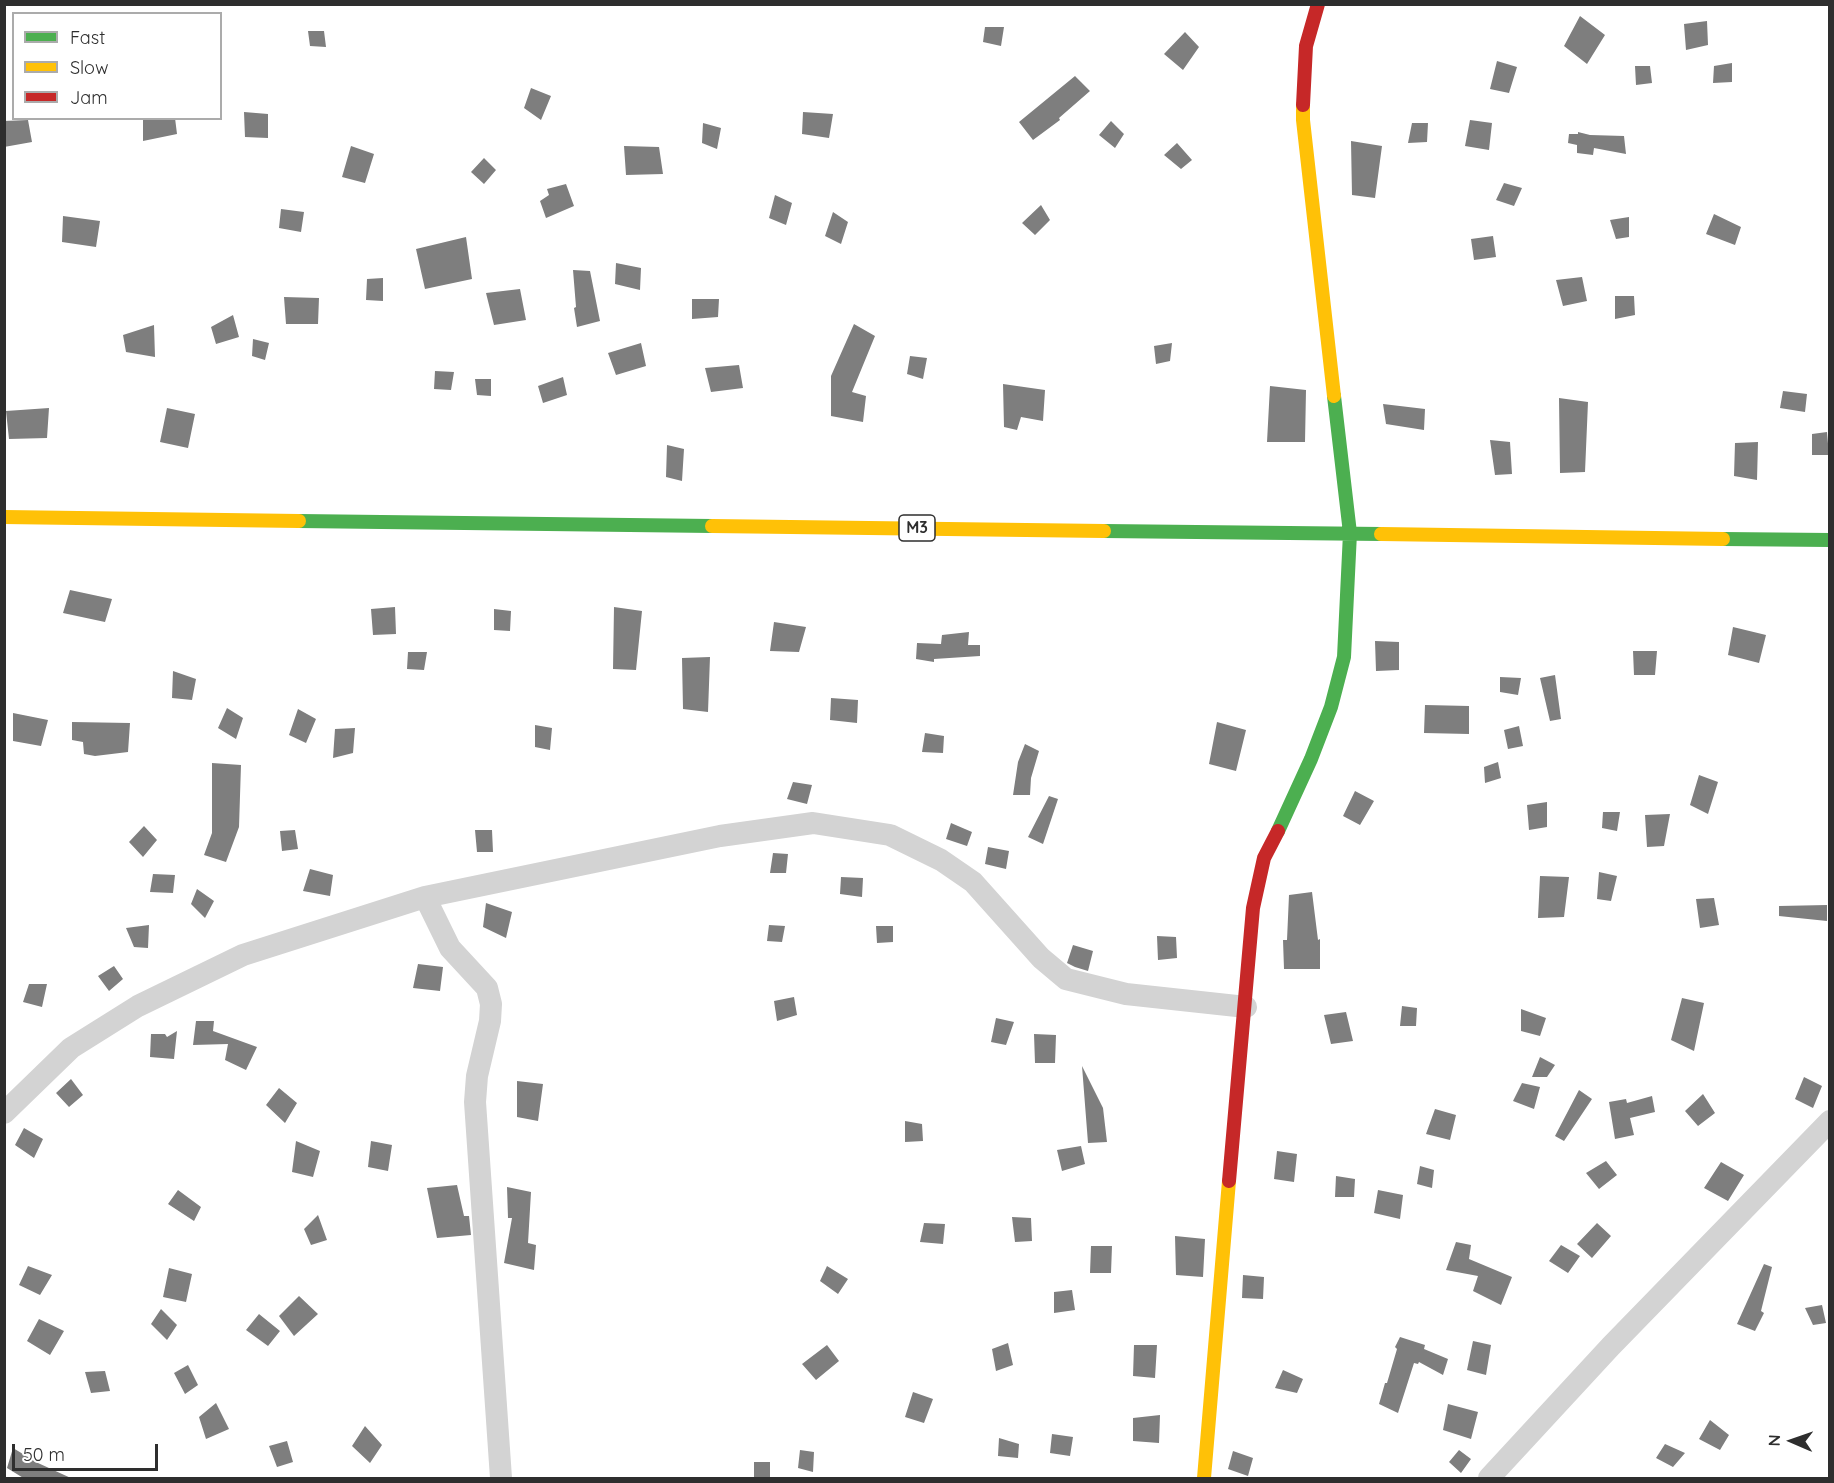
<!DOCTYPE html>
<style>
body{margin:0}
#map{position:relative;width:1834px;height:1483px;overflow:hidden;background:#fff;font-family:Quicksand,sans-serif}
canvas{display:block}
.frame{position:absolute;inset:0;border:6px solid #2e2e2e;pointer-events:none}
.legend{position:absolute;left:12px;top:12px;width:210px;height:108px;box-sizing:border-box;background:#fff;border:2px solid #ababab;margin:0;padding:8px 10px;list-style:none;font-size:18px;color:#2e2e2e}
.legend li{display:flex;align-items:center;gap:12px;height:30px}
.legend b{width:30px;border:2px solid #ababab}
.north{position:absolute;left:1762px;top:1411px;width:60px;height:60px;-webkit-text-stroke:4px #fff;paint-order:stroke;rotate:272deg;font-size:16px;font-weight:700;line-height:24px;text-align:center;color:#2e2e2e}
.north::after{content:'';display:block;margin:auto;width:21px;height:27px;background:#2e2e2e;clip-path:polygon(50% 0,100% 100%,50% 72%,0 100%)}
.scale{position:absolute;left:12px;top:1444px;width:146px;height:27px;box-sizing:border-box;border:3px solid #2e2e2e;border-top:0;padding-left:8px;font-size:18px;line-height:21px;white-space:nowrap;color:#2e2e2e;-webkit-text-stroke:4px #fff;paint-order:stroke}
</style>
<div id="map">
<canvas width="1834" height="1483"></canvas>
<div class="frame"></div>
<ul class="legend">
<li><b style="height:8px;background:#4caf50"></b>Fast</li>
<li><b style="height:8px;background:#ffc107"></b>Slow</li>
<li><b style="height:8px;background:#c62828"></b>Jam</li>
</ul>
<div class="north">N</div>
<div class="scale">50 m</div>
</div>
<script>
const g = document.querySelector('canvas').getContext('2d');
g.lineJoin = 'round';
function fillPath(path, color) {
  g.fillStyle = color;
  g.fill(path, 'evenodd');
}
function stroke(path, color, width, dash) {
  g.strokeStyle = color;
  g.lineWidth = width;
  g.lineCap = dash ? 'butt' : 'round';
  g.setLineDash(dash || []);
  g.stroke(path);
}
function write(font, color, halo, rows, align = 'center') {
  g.font = font + ' Quicksand,sans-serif';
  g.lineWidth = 6;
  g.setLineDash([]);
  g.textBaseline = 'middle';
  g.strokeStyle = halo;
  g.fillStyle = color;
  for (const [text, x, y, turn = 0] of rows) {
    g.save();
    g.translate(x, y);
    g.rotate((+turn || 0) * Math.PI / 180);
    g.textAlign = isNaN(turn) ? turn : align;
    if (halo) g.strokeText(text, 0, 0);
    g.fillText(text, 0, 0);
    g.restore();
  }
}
fillPath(new Path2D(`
 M1580 16 1605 35 1587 64 1564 46Z
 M1707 21 1708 45 1686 50 1684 24Z
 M985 27H1004L1001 46 983 42Z
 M308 31H324L326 47 310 46Z
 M1185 32 1199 47 1183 70 1164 54Z
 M1497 61 1517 67 1509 93 1490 89Z
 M1732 63V82L1713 83 1714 66Z
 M1635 66H1650L1652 83 1636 85Z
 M1075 76 1090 91 1059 118 1060 120 1033 140 1019 122Z
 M531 88 551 96 541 120 524 108Z
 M244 112 268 114V138L245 137Z
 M803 112 833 114 829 138 802 134Z
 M143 118H175L177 134 143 141Z
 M28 120 32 142 4 147V121Z
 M1470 120 1492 123 1489 150 1465 146Z
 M1111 121 1124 134 1115 148 1099 135Z
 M703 123 721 128 717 149 702 143Z
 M1412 123H1428L1427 142 1408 143Z
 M1578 132 1590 135 1624 136 1626 154 1594 148 1593 155 1577 153V145L1568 143 1569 134H1578Z
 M1351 141 1382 146 1375 198 1352 195Z
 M1177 143 1192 160 1181 169 1164 155Z
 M351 146 374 154 365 183 342 177Z
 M624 146 659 147 663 174 626 175Z
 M484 158 496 170 484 184 471 172Z
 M1504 183 1522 188 1514 206 1496 200Z
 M566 184 574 206 546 218 540 201 549 195 547 189Z
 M775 195 792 203 786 225 769 218Z
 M1041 205 1050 220 1035 235 1022 223Z
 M281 209 304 212 301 232 279 228Z
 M833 212 848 222 841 244 825 236Z
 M1714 214 1741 227 1735 245 1706 234Z
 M63 216 100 221 96 247 62 242Z
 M1629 217V237L1616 239 1610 220Z
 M1493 236 1496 257 1474 260 1471 239Z
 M466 237 472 279 425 289 416 249Z
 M616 263 641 268 640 290 615 284Z
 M573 270 590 271 600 321 577 327 574 308 576 307Z
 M1582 277 1587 301 1563 306 1556 280Z
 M383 278V301L366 300 367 279Z
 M520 289 526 320 494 325 486 293Z
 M1615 296H1634L1635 315 1615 319Z
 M284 297 319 298 318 324H286Z
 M692 299H719L718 317 692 319Z
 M233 315 239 337 216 344 211 327Z
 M854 324 875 336 852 392 866 396 863 422 831 416V376Z
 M154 325 155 357 126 352 123 335Z
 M253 339 269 343 265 360 252 356Z
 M641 343 646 366 616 375 608 353Z
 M1172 343 1170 361 1156 364 1154 346Z
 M910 356 927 358 923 379 907 374Z
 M739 365 743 388 711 392 705 368Z
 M435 371 454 372 451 390 434 389Z
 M563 377 567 395 543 403 538 386Z
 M475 379H491V396L477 395Z
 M1003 384 1045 390 1043 421 1021 417 1017 430 1004 427Z
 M1270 386 1306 390 1305 442H1267Z
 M1783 391 1807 394 1805 412 1780 408Z
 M1559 398 1588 402 1585 472 1560 473Z
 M1383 404 1425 409 1424 430 1386 424Z
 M49 408 47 438 9 439 6 411Z
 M167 408 195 414 188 448 160 442Z
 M1827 432 1829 455H1812V434Z
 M1490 440 1510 442 1512 474 1495 475Z
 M1758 442 1757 480 1734 476 1735 443Z
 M667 445 684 449 682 481 666 477Z
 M70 590 112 599 105 622 63 613Z
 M395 607 396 634 373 635 371 609Z
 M614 607 642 611 636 670 613 669Z
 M494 609 511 611 510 631 494 630Z
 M774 622 806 627 799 652 770 651Z
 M1733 627 1766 635 1759 663 1728 655Z
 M969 632 968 645H980V656L934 659V662L916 659 917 643 941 644 942 635Z
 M1375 641 1399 642V670L1376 671Z
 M1633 651H1657L1655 675H1634Z
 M408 652H427L424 670 407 669Z
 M710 657 708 712 683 709 682 658Z
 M173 671 196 679 192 700 172 698Z
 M1555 675 1561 719 1550 721 1540 678Z
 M1500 677 1521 678 1518 695 1500 692Z
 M831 698 858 700 857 723 830 720Z
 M1425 705 1469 706V734L1424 733Z
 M227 708 243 718 236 739 218 728Z
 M298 709 316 719 306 743 289 735Z
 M13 713 48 720 41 746 13 741Z
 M72 722 130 723 128 752 95 756 84 754 83 742 72 740Z
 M1217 722 1246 730 1236 771 1209 764Z
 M535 725 552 728 550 750 535 747Z
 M1519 726 1523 746 1508 749 1504 730Z
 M355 728 353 753 333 758 335 729Z
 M925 733 944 736 943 753 922 752Z
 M1025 744 1039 751 1031 778 1030 795H1013L1018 762Z
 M1498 762 1501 778 1485 783 1484 767Z
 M212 763 241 765 239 827 226 862 204 855 212 833Z
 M1699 775 1718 782 1708 814 1690 805Z
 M793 782 812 785 807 804 787 799Z
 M1355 791 1374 801 1360 825 1343 816Z
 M1049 796 1058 799 1043 844 1028 837Z
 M1547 802V827L1529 830 1527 805Z
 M1603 812H1620L1617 831 1602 828Z
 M1670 814 1664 846 1647 847 1645 815Z
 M951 823 972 832 967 846 946 839Z
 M144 826 157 840 143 857 129 842Z
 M295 830 298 849 282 851 280 831Z
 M475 830H492L493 852H477Z
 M988 847 1009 851 1006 869 985 864Z
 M773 853 788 854 786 873H770Z
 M310 869 333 875 330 896 303 891Z
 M1599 872 1617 876 1611 901 1597 899Z
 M153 874 175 875 173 893 150 892Z
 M1540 876 1569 877 1564 917 1538 918Z
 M841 877 863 878 862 897 840 894Z
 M197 889 214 901 205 918 191 904Z
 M1312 892 1318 940 1320 939V969H1284L1283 940H1287L1289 895Z
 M1714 898 1719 925 1700 928 1696 899Z
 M486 903 512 912 506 938 483 927Z
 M1827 905V921L1779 916V906Z
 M149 925 148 948 134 947 126 928Z
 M769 925 785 926 782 942 767 941Z
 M876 926H893V942L877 943Z
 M1157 936 1176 937 1177 958 1158 960Z
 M1073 945 1093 951 1088 971 1075 967 1067 963Z
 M418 964 443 967 440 991 413 988Z
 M114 966 123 979 109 991 98 976Z
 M29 984H47L42 1007 23 1002Z
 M794 997 797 1015 777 1021 774 1001Z
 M1682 998 1704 1003 1694 1051 1671 1040Z
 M1402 1006 1417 1008 1416 1026H1400Z
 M1521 1009 1546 1018 1540 1036 1521 1031Z
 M1346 1012 1353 1041 1331 1044 1324 1015Z
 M996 1018 1014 1022 1006 1045 991 1042Z
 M196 1021H214L213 1031 257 1047 246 1070 225 1060 228 1044 193 1045Z
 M177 1031 174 1059 150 1057 151 1034H165L167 1037Z
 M1034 1034 1056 1035 1055 1063H1035Z
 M1540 1057 1555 1065 1547 1077H1532Z
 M1082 1066 1103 1108 1107 1142 1088 1143Z
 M1804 1077 1822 1086 1813 1108 1795 1099Z
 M71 1079 83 1095 69 1107 56 1093Z
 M517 1081 543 1084 538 1121 517 1117Z
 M1522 1083 1540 1087 1534 1109 1513 1101Z
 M279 1088 297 1103 285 1123 266 1105Z
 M1579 1090 1592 1099 1564 1141 1555 1136Z
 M1703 1094 1715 1113 1698 1126 1685 1111Z
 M1652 1096 1655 1112 1630 1118 1634 1135 1615 1139 1609 1102 1626 1099 1627 1103Z
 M1435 1109 1456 1115 1450 1140 1426 1134Z
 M905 1121 922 1124 923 1141 905 1142Z
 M24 1128 43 1139 34 1158 15 1145Z
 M296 1141 320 1151 313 1177 292 1172Z
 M371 1141 392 1145 388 1171 368 1167Z
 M1081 1146 1085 1164 1062 1171 1057 1150Z
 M1277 1151 1297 1154 1294 1182 1274 1179Z
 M1606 1161 1617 1175 1599 1189 1586 1173Z
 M1721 1162 1744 1175 1728 1201 1704 1188Z
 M1420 1166 1434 1170 1432 1188 1417 1184Z
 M1336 1176 1355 1179 1354 1197H1335Z
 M457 1185 464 1216H469L471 1235 437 1238 427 1188Z
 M507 1187 531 1192 528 1243 536 1245 534 1270 504 1263 512 1218H508Z
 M178 1190 201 1207 194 1221 168 1204Z
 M1378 1190 1403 1195 1400 1219 1374 1213Z
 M318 1215 327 1240 311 1245 304 1229Z
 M1012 1217 1031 1218 1032 1241 1015 1242Z
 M924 1223 945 1224 943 1244 920 1242Z
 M1597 1223 1611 1236 1592 1258 1577 1244Z
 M1175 1236 1205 1239 1203 1277 1176 1275Z
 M1456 1242 1471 1245 1469 1259 1512 1277 1501 1305 1473 1291 1478 1276 1446 1270Z
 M1561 1245 1580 1256 1568 1273 1549 1261Z
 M1091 1246H1112L1111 1273H1090Z
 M1764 1264 1772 1267 1761 1311 1764 1313 1755 1331 1737 1324Z
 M28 1266 52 1275 40 1295 19 1285Z
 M827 1266 848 1279 838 1294 820 1281Z
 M169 1268 192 1274 186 1302 163 1297Z
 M1243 1275 1264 1277 1263 1299 1242 1298Z
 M1072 1290 1075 1310 1054 1313V1292Z
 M299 1296 318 1314 294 1336 279 1316Z
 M1822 1305 1826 1323 1813 1325 1805 1308Z
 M161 1309 177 1325 167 1340 151 1324Z
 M259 1314 280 1331 268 1346 246 1330Z
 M39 1319 64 1331 50 1355 27 1341Z
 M1400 1337 1425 1345 1424 1349 1448 1359 1443 1375 1419 1362 1418 1364 1414 1363 1398 1413 1379 1404 1385 1383H1387L1397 1349 1395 1347Z
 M1473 1341 1491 1345 1486 1375 1467 1370Z
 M1008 1343 1013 1365 996 1371 992 1349Z
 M827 1345 839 1361 816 1380 802 1364Z
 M1134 1345H1157L1155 1378 1133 1376Z
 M188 1365 198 1385 185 1394 174 1373Z
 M1283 1370 1303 1379 1297 1393 1275 1388Z
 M105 1371 110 1391 91 1393 85 1372Z
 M913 1392 933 1399 924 1423 905 1417Z
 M216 1403 229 1429 206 1439 199 1417Z
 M1448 1404 1478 1412 1471 1439 1443 1430Z
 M1160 1415 1159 1443 1133 1441V1418Z
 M1710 1420 1729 1435 1720 1450 1699 1439Z
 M365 1426 382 1445 370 1463 352 1446Z
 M1052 1434 1073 1437 1070 1456 1050 1453Z
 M999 1438 1019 1444 1018 1458 998 1456Z
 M287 1441 293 1462 277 1467 269 1446Z
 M1665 1444 1685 1453 1673 1467 1656 1458Z
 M13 1448 38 1463 73 1479H25L7 1468Z
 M800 1450 814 1452 813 1472 798 1468Z
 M1459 1450 1471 1459 1461 1473 1449 1462Z
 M1233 1451 1253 1458 1248 1476 1228 1469Z
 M754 1462H770V1479H754Z`), '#7e7e7e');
stroke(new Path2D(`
 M425 897 450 948 487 988 491 1004 490 1021 477 1076 475 1102 501 1478
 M4 1113 71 1048 138 1006 243 955 425 897 720 836 813 823 890 835 941 860 973 882 1041 958 1066 979 1126 994 1246 1007
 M1489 1478 1611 1346 1830 1121`), '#d3d3d3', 22);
stroke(new Path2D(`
 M299 521 712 526
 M1104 531 1381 534
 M1723 539 1830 540
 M1278 831 1311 759 1331 707 1344 657 1350 533 1334 396`), '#4caf50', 14);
stroke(new Path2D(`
 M1303 105V120L1334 396
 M4 517 299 521
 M712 526 1104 531
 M1381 534 1723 539
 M1204 1478 1229 1181`), '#ffc107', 14);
stroke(new Path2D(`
 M1303 105 1306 46 1318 4
 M1229 1181 1253 908 1264 858 1278 831`), '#c62828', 14);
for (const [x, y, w] of [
 [917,528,36]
]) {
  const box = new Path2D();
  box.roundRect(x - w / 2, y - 13, w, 26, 4.5);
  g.fillStyle = '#fff';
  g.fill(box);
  stroke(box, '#2e2e2e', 1.5);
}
write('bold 16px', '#2e2e2e', null, [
 ["M3",917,528]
]);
</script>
